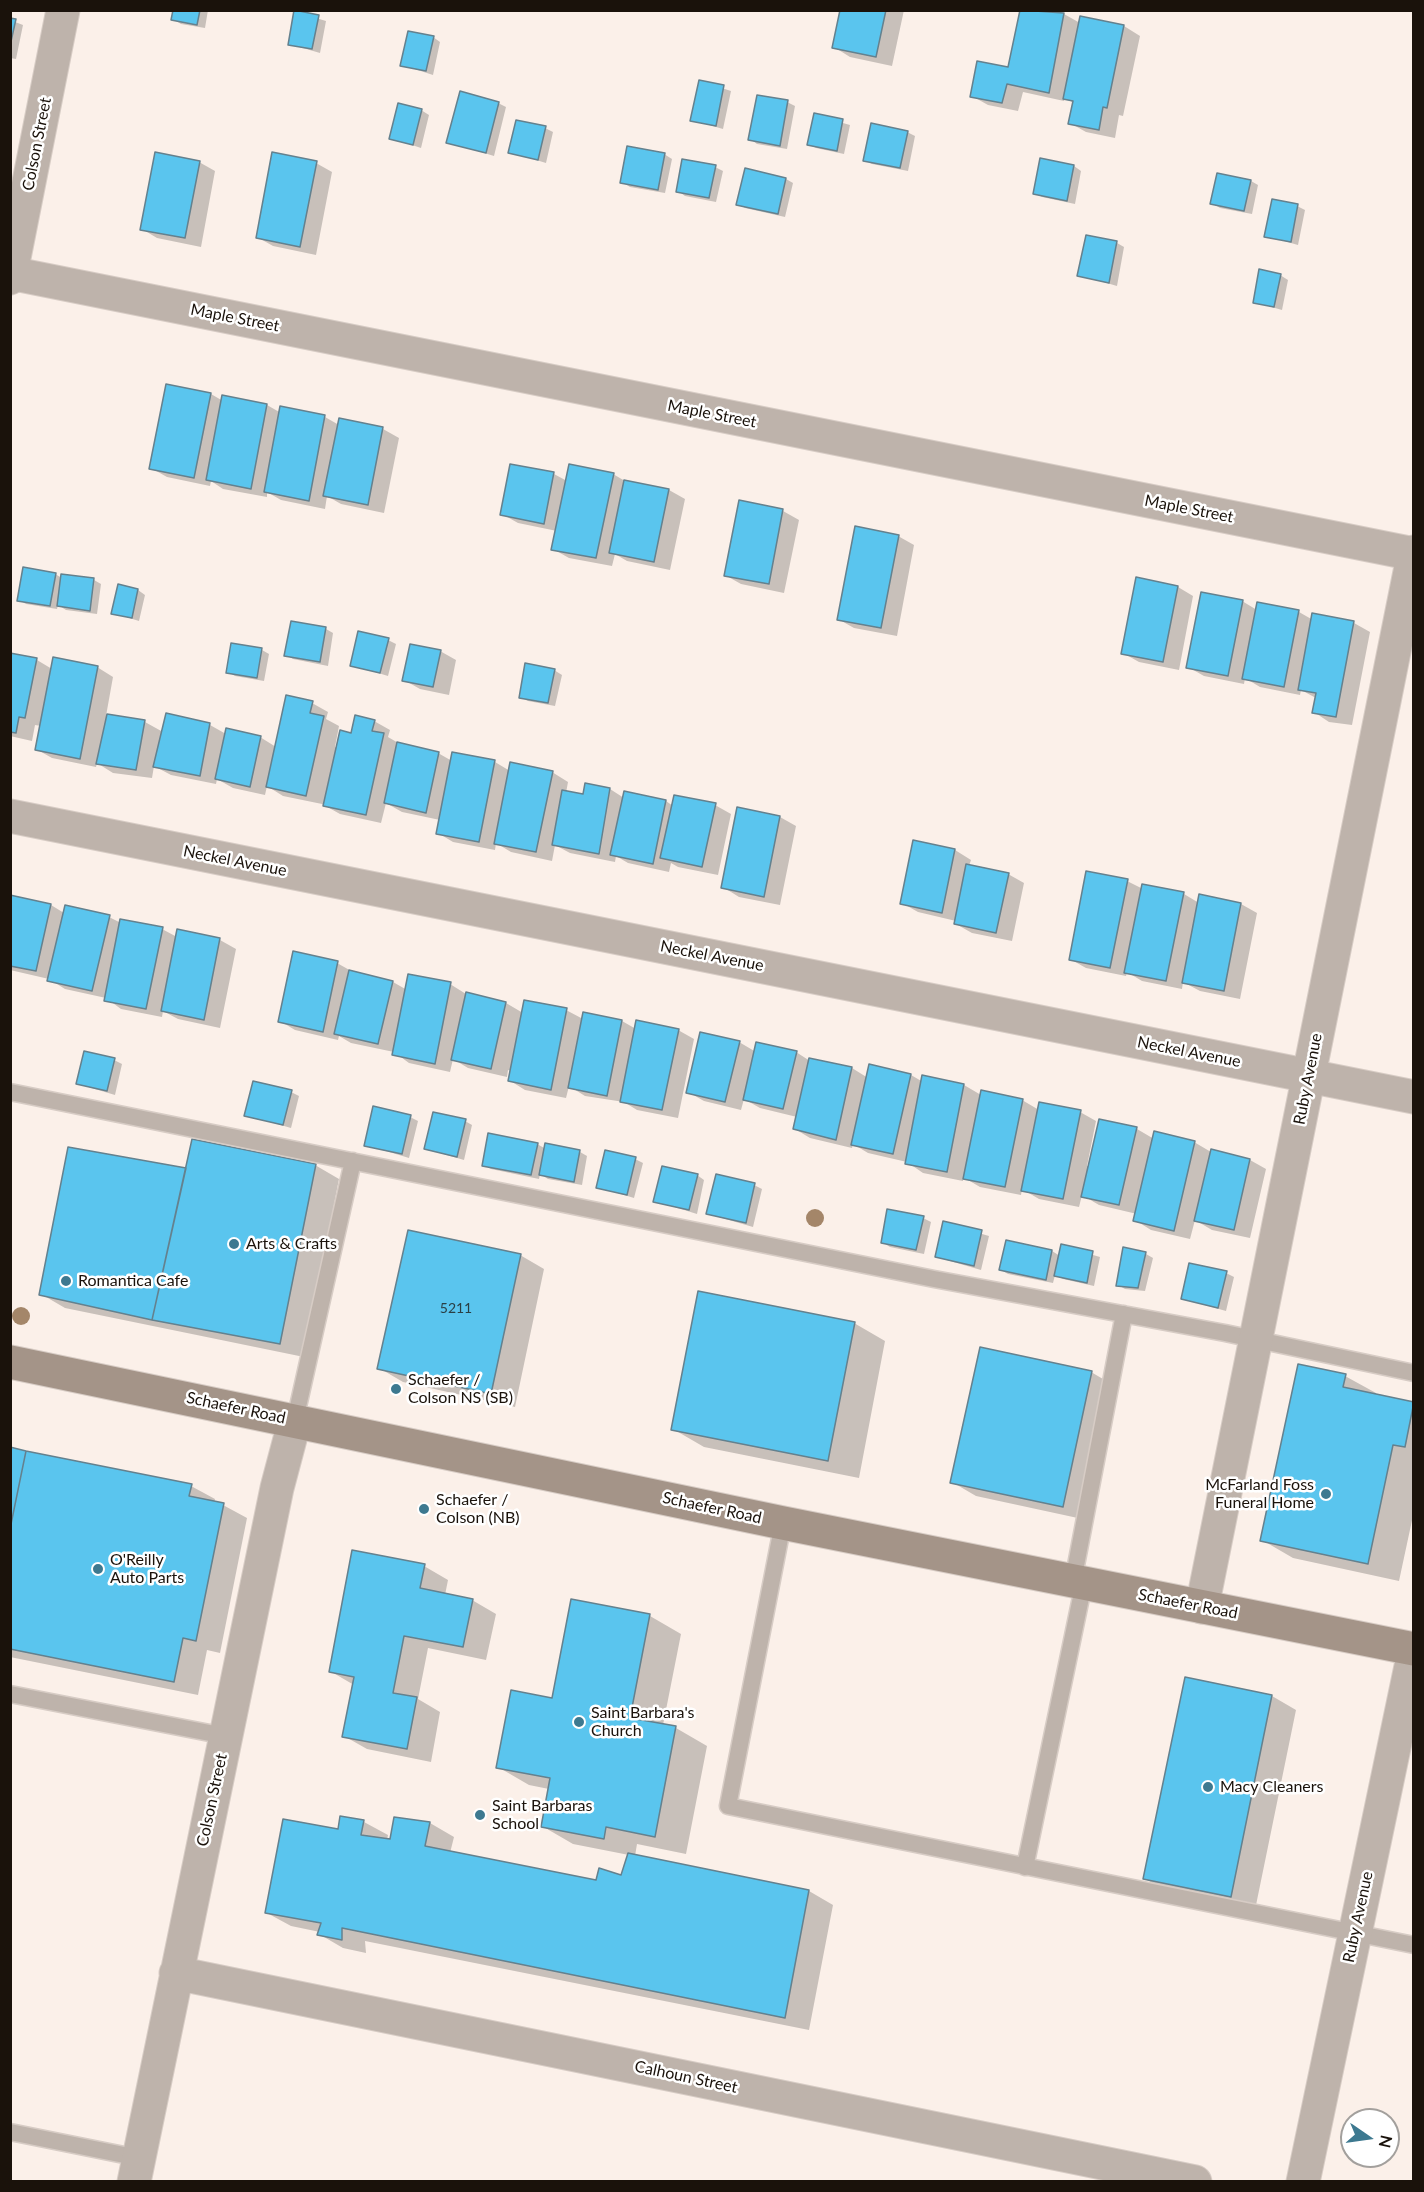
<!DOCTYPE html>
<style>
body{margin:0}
#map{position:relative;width:1424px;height:2192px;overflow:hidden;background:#fbf0e9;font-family:Lato,sans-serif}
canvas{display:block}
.frame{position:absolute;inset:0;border:12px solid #1a120b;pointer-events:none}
.north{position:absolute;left:1340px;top:2108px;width:60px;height:60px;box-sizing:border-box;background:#fff;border:2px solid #a3a09d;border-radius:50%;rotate:103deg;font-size:16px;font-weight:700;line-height:24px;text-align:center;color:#1a120b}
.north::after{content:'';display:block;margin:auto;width:21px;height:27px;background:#3d7990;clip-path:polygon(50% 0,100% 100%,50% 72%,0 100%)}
</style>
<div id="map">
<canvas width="1424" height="2192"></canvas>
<div class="frame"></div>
<div class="north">N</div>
</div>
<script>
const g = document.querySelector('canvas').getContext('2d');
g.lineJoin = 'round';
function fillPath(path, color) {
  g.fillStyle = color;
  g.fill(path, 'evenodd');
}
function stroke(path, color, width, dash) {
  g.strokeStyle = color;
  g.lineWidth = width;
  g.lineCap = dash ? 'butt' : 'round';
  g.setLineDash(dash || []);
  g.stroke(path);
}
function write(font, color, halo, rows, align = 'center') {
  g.font = font + ' Lato,sans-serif';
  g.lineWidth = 5;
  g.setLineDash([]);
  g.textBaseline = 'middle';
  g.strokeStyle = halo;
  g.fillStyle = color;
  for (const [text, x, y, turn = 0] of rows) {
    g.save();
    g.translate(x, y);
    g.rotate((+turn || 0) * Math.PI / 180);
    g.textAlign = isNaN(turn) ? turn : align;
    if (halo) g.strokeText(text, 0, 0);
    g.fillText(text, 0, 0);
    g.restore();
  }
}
fillPath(new Path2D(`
 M175 10H208L205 28 181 24 173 19Z
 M842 10H904L892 66 850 57 834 47Z
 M1021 10H1047L1064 14 1080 23 1124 26 1140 36 1123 116 1119 115 1115 138 1086 132 1070 123 1074 103 1065 98 1064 101 1023 92 1018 111 988 105 972 96 1009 69Z
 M296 12 326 21 320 53 289 44Z
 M10 20 23 25 16 59 10 58Z
 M433 37 440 42 433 75 402 65Z
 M700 81 731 91 723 129 692 120Z
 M787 102 795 106 787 149 757 144 750 139Z
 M498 103 506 107 494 156 448 142Z
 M421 110 429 115 421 148 391 138Z
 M815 115 850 125 844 154 816 148 809 144Z
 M545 128 553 132 546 163 510 152Z
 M907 132 915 136 908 171 872 164 865 160Z
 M664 154 672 159 665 193 630 187 622 182Z
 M1042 160 1074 166 1081 171 1075 204 1042 197 1035 193Z
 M199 162 215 171 201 247 157 238 142 229Z
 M316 163 332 172 316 255 273 246 257 237Z
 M715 167 723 171 716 202 685 196 678 191Z
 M786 179 793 183 785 217 745 208 738 204Z
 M1251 181 1258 185 1252 214 1220 208 1212 203Z
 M1297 206 1305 210 1298 245 1266 236Z
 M1087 237 1117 243 1124 247 1117 286 1079 275Z
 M1280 275 1288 280 1282 310 1254 302Z
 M211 394 223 401 267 405 281 413 282 408 325 417 339 425 340 420 383 429 399 438 384 513 341 504 327 496 325 509 281 500 267 492V497L223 489 211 481 210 486 167 477 151 468Z
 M511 465 554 474 567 481 613 474 625 481 669 490 685 499 670 570 627 561 615 554 612 566 569 558 553 549 557 531 518 523 502 514Z
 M740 502 783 511 799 520 784 593 741 584 725 575Z
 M898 536 914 545 897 636 854 628 838 619Z
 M55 574 62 578V576L94 580 101 584 97 614 66 610 58 605 57 609 26 604 19 600Z
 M1178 587 1193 596 1179 670 1139 662 1123 653Z
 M138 590 145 595 139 621 113 613Z
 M1242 601 1257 610 1259 604 1299 612 1313 620 1314 615 1354 623 1370 632 1352 725 1329 722 1314 712 1316 698 1301 690 1300 695 1260 687 1245 678 1244 684 1204 676 1188 667Z
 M292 623 326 629 333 633 328 666 293 659 286 655Z
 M388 640 396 644 388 676 352 665Z
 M262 650 269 654 264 681 235 676 228 672Z
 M440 651 456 660 449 695 420 689 404 680Z
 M10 654 37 660 52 669 97 667 113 677 106 716 145 722 163 732 167 715 210 725 226 734 260 737 276 747 312 703 328 712 326 719 339 726 335 747 338 748 352 734 374 721 390 730 388 737 400 744 438 753 452 761 453 754 495 762 510 771 552 772 568 782 566 793 584 796 610 789 624 798 625 793 666 801 673 806 715 805 731 814 718 875 678 867 671 863 669 872 628 863 616 856 615 862 570 853 555 845 552 861 511 852 496 843 495 850 453 842 438 833 440 820 402 812 386 803 381 823 340 814 322 804 283 796 267 786 265 795 233 788 217 779 216 784 171 775 154 766 152 778 113 773 97 763 96 767 52 758 36 749 41 726 35 725 32 741 10 736Z
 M554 670 562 675 555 706 528 701 520 697Z
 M780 817 796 826 780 905 739 897 723 887Z
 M955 850 971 860 969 866 1008 874 1024 883 1012 941 972 933 956 924V921L918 912 902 903Z
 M1127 881 1143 889 1144 886 1184 894 1199 903 1241 904 1257 913 1240 999 1200 991 1183 982 1182 989 1142 981 1127 972 1126 976 1086 968 1070 959Z
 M10 896 51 905 64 913 109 917 121 923 162 929 177 937 178 931 220 940 236 949 220 1028 178 1019 163 1011 162 1017 121 1009 106 998 65 989 49 979 10 970Z
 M337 963 353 972 393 982 407 990 450 984 466 994 506 1003 523 1013 566 1010 583 1019 584 1014 622 1021 636 1029 678 1030 694 1039 678 1118 637 1110 624 1102 585 1096 569 1086 566 1098 525 1090 509 1080 511 1071 508 1070 507 1077 468 1068 453 1059 450 1072 409 1063 394 1052 351 1043 339 1036 338 1040 295 1030 280 1021Z
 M739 1042 756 1052H796L810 1061 852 1068 868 1078 870 1066 911 1075 923 1082 964 1085 981 1095 1022 1100 1039 1110 1080 1112 1096 1121 1087 1166H1090L1101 1120 1137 1129 1154 1139 1194 1142 1211 1152 1250 1160 1266 1169 1250 1238 1212 1230 1195 1220 1190 1239 1151 1230 1135 1220 1137 1214 1099 1205 1082 1195 1079 1207 1039 1199 1022 1189 1021 1195 980 1187 963 1177V1181L923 1173 907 1162 868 1153 853 1144 852 1148 810 1138 795 1129 797 1117 760 1108 744 1099 741 1110 704 1101 688 1092Z
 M114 1060 122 1064 115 1095 78 1084Z
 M291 1092 299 1096 291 1128 246 1115Z
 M410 1117 418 1121 409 1158 366 1145Z
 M465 1121 472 1125 464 1160 426 1149Z
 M537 1144 546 1149V1145L580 1152 587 1156 582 1185 548 1179 540 1174 539 1179 491 1169 483 1165Z
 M635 1159 643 1163 634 1198 598 1187Z
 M315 1165 339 1179 304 1357 65 1308 41 1294 187 1170Z
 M697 1175 704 1180 697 1214 655 1201Z
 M754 1185 762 1189 753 1227 708 1214Z
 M923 1218 931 1222 924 1254 890 1247 882 1242Z
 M944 1223 989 1236 981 1270 936 1257Z
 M1062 1246 1100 1257 1094 1286 1063 1279 1055 1275 1053 1283 1008 1274 1001 1270 1052 1251 1060 1256Z
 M1146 1254 1153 1258 1145 1291 1125 1289 1118 1285Z
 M520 1255 544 1269 515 1407 403 1382 379 1368Z
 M1226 1273 1234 1277 1226 1311 1183 1299Z
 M854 1323 885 1341 859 1478 704 1447 673 1429Z
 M1091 1372 1115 1386 1087 1520 976 1496 952 1482Z
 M1345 1376 1376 1393V1396L1414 1404V1511L1399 1581 1293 1558 1262 1540Z
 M10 1448 191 1486 215 1499 214 1503 223 1505 247 1518 220 1653 207 1650 198 1695 10 1657Z
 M424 1566 448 1580 445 1595 472 1600 496 1614 486 1660 428 1648 418 1699 440 1712 431 1762 367 1749 344 1736 354 1685 330 1671Z
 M572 1601 650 1616 681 1634 663 1725 676 1728 707 1746 686 1854 637 1844 635 1856 809 1891 833 1905 809 2030 365 1941 366 1953 343 1948 319 1934 320 1932 291 1926 267 1913 339 1831 341 1818 364 1822 388 1835 387 1840 391 1841 395 1818 430 1823 454 1837 450 1853 597 1882 622 1877 629 1855 573 1844 542 1826 549 1789 529 1785 498 1767 553 1700Z
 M1186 1678 1272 1696 1296 1710 1255 1910 1169 1892 1145 1879Z`), '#0003');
const building = new Path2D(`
 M173 10H200L197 25 171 20Z
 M294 10 319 15 312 49 288 45Z
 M840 10H886L876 57 832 48Z
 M1020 10 1064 13 1049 93 1007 84 1002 103 970 97 977 61 1008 67Z
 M1080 16 1124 25 1107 108 1103 107 1099 130 1068 124 1073 101 1063 99Z
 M10 18 16 19 10 46Z
 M408 31 434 36 426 71 400 66Z
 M699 80 724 85 716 126 690 121Z
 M460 91 499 102 486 153 446 143Z
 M757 95 788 100 780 146 748 140Z
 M398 103 422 109 413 145 389 139Z
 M814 113 843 119 837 151 807 145Z
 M516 120 546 126 538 160 508 153Z
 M871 123 908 131 900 168 863 161Z
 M627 146 665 153 658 190 620 183Z
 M155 152 200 161 185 238 140 230Z
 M272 152 317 161 300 247 256 238Z
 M1040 158 1074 165 1067 201 1033 194Z
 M682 159 716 165 709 198 676 192Z
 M745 168 786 178 778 214 736 205Z
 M1217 173 1251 180 1244 211 1210 204Z
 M1272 199 1298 204 1291 242 1264 237Z
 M1086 235 1117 241 1109 283 1077 276Z
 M1259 269 1281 274 1274 307 1253 303Z
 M166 384 211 393 194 478 149 469Z
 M222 395 267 404 251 489 206 480Z
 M280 406 325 415 309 501 264 492Z
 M339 418 383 427 368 505 323 496Z
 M510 464 554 472 544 524 500 515Z
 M569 464 614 473 596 558 551 550Z
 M624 480 669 489 654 562 609 553Z
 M739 500 783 509 769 584 724 576Z
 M855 526 899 535 881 628 837 620Z
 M23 567 56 573 50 606 17 601Z
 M61 574 94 578 90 611 57 606Z
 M1136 577 1178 586 1163 662 1121 654Z
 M118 584 138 589 132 618 111 614Z
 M1201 592 1243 600 1228 676 1186 668Z
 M1257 602 1299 610 1284 687 1242 679Z
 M1312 613 1354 621 1336 717 1312 713 1316 693 1298 690Z
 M291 621 326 627 320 662 284 656Z
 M358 631 389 638 380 673 350 666Z
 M231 643 262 648 257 678 226 673Z
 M410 644 441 650 433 687 402 681Z
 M10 653 37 658 25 718 19 717 16 733 10 732Z
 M53 657 98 666 80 759 35 750Z
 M525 663 555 669 548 703 519 698Z
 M286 695 313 701 310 713 324 716 306 796 266 787Z
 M166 713 210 723 200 776 153 767Z
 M107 714 145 720 136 770 96 764Z
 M355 715 375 720 372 731 384 733 366 815 323 806 340 730 351 733Z
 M226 728 261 736 250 787 215 779Z
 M397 742 439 752 426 813 384 803Z
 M452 752 495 760 479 842 436 834Z
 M510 762 553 771 536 852 494 844Z
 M585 783 610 788 599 854 552 845 562 790 583 794Z
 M624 791 666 800 653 864 610 855Z
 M674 795 716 803 702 867 660 858Z
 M737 807 780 816 764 897 721 888Z
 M913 840 955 849 942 913 900 904Z
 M966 864 1009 873 996 933 954 924Z
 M1086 871 1128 879 1110 968 1069 960Z
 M1142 884 1184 892 1166 981 1124 973Z
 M1199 894 1241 903 1224 991 1182 983Z
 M10 895 51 904 36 971 10 966Z
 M65 905 110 915 92 991 47 981Z
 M120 919 163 927 146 1009 104 1001Z
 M177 929 220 938 204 1020 161 1011Z
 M293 951 338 961 323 1032 278 1022Z
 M349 970 393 981 378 1044 334 1034Z
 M408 974 451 982 435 1064 392 1055Z
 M466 992 506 1002 491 1069 451 1060Z
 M524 1000 567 1008 551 1090 508 1081Z
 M583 1012 622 1020 607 1096 568 1088Z
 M636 1020 679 1029 662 1110 620 1102Z
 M700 1032 740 1041 725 1102 686 1093Z
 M756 1042 797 1051 783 1109 743 1100Z
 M84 1051 115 1058 107 1091 76 1084Z
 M809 1058 852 1067 836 1140 793 1129Z
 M869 1064 911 1074 893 1154 851 1145Z
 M922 1075 964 1084 947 1172 905 1164Z
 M253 1081 292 1090 283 1125 244 1116Z
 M981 1090 1023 1099 1005 1187 963 1179Z
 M1039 1102 1081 1110 1063 1199 1021 1191Z
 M373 1106 411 1115 402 1154 364 1146Z
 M433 1112 466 1119 457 1157 424 1149Z
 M1099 1119 1137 1127 1119 1205 1081 1197Z
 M1154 1131 1195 1141 1174 1231 1133 1221Z
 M488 1133 538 1143 531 1175 482 1166Z
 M192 1139 316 1164 280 1344 152 1320Z
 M545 1143 580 1150 574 1182 539 1175Z
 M68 1147 186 1168 152 1320 39 1295Z
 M1211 1149 1250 1159 1234 1230 1194 1221Z
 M605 1150 636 1157 627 1195 596 1188Z
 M662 1166 698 1174 689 1210 653 1202Z
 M716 1174 755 1183 746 1223 706 1214Z
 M887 1209 924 1216 916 1250 881 1243Z
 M943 1221 982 1230 974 1266 935 1257Z
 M408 1230 521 1254 491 1394 377 1369Z
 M1006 1240 1052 1250 1046 1280 999 1270Z
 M1061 1244 1093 1251 1087 1283 1054 1276Z
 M1123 1247 1146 1252 1138 1288 1116 1286Z
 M1189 1263 1227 1271 1218 1308 1181 1299Z
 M698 1291 855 1322 828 1461 671 1430Z
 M980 1347 1092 1371 1063 1507 950 1483Z
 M1298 1364 1346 1374 1343 1387 1414 1402 1405 1447 1393 1445 1368 1564 1260 1541Z
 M10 1447 26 1451 10 1529Z
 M26 1451 192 1484 189 1496 224 1503 196 1641 183 1638 174 1682 10 1649V1529Z
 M352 1550 425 1564 420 1588 473 1599 463 1647 404 1636 393 1693 417 1697 407 1749 342 1737 354 1677 329 1672Z
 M571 1599 650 1614 630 1718 676 1726 655 1837 606 1827 604 1839 541 1827 550 1778 496 1768 511 1690 552 1698Z
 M1185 1677 1272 1695 1231 1897 1143 1879Z
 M340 1816 364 1820 361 1835 390 1839 394 1817 430 1822 425 1846 596 1880 599 1868 621 1875 628 1853 809 1890 785 2018 342 1928V1940L317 1935 321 1923 265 1913 283 1819 338 1829Z`);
fillPath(building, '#5ac5ee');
stroke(building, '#64818e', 1.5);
const service = new Path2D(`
 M10 1092 934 1279 1225 1333 1414 1373
 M295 1420 353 1161
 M783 1523 728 1806 1414 1945
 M1073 1581 1124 1314
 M10 1694 225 1736
 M1025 1867 1084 1583
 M10 2132 139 2158`);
const minor = new Path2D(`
 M10 273 1414 554
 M10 278 63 10
 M10 816 1414 1097
 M1202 1607 1414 552
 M176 1973 1195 2182
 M134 2182 277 1488 295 1420
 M1303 2182 1414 1652`);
const secondary = new Path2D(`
 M10 1362 783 1523 1414 1649`);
stroke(service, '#d7ccc5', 19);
stroke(minor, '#d7ccc5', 35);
stroke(secondary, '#d7ccc5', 35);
stroke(service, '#beb3ab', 16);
stroke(minor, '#beb3ab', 33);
stroke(secondary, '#a49488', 33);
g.fillStyle = '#a48669';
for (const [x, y] of [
 [815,1218],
 [21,1316]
]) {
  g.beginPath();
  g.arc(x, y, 9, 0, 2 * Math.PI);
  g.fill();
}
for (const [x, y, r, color] of [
 [234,1244,6,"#3d7990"],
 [66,1281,6,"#3d7990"],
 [396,1389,6,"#3d7990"],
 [1326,1494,6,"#3d7990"],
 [424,1509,6,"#3d7990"],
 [98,1569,6,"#3d7990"],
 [579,1722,6,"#3d7990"],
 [1208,1787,6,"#3d7990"],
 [480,1815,6,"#3d7990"]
]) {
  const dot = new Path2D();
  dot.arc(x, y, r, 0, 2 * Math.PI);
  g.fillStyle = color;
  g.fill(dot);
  stroke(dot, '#fff', 2);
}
write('14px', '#2a3f44', null, [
 ["5211",456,1308]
]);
write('16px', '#1a120b', '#fff', [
 ["Colson Street",37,144,-79],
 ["Maple Street",235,318,11],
 ["Maple Street",712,414,11],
 ["Maple Street",1189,509,11],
 ["Neckel Avenue",235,861,11],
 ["Neckel Avenue",712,956,11],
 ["Neckel Avenue",1189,1052,11],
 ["Ruby Avenue",1308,1079,-79],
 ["Schaefer Road",236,1408,12],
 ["Schaefer Road",712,1508,12],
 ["Schaefer Road",1188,1604,11],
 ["Colson Street",212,1800,-78],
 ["Ruby Avenue",1358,1917,-78],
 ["Calhoun Street",686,2077,12]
]);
write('16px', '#1a120b', '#fff', [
 ["Arts & Crafts",246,1244],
 ["Romantica Cafe",78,1281],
 ["Schaefer /",408,1380],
 ["Colson NS (SB)",408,1398],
 ["McFarland Foss",1314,1485,"right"],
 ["Funeral Home",1314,1503,"right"],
 ["Schaefer /",436,1500],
 ["Colson (NB)",436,1518],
 ["O'Reilly",110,1560],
 ["Auto Parts",110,1578],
 ["Saint Barbara's",591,1713],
 ["Church",591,1731],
 ["Macy Cleaners",1220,1787],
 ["Saint Barbaras",492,1806],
 ["School",492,1824]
], 'left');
</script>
